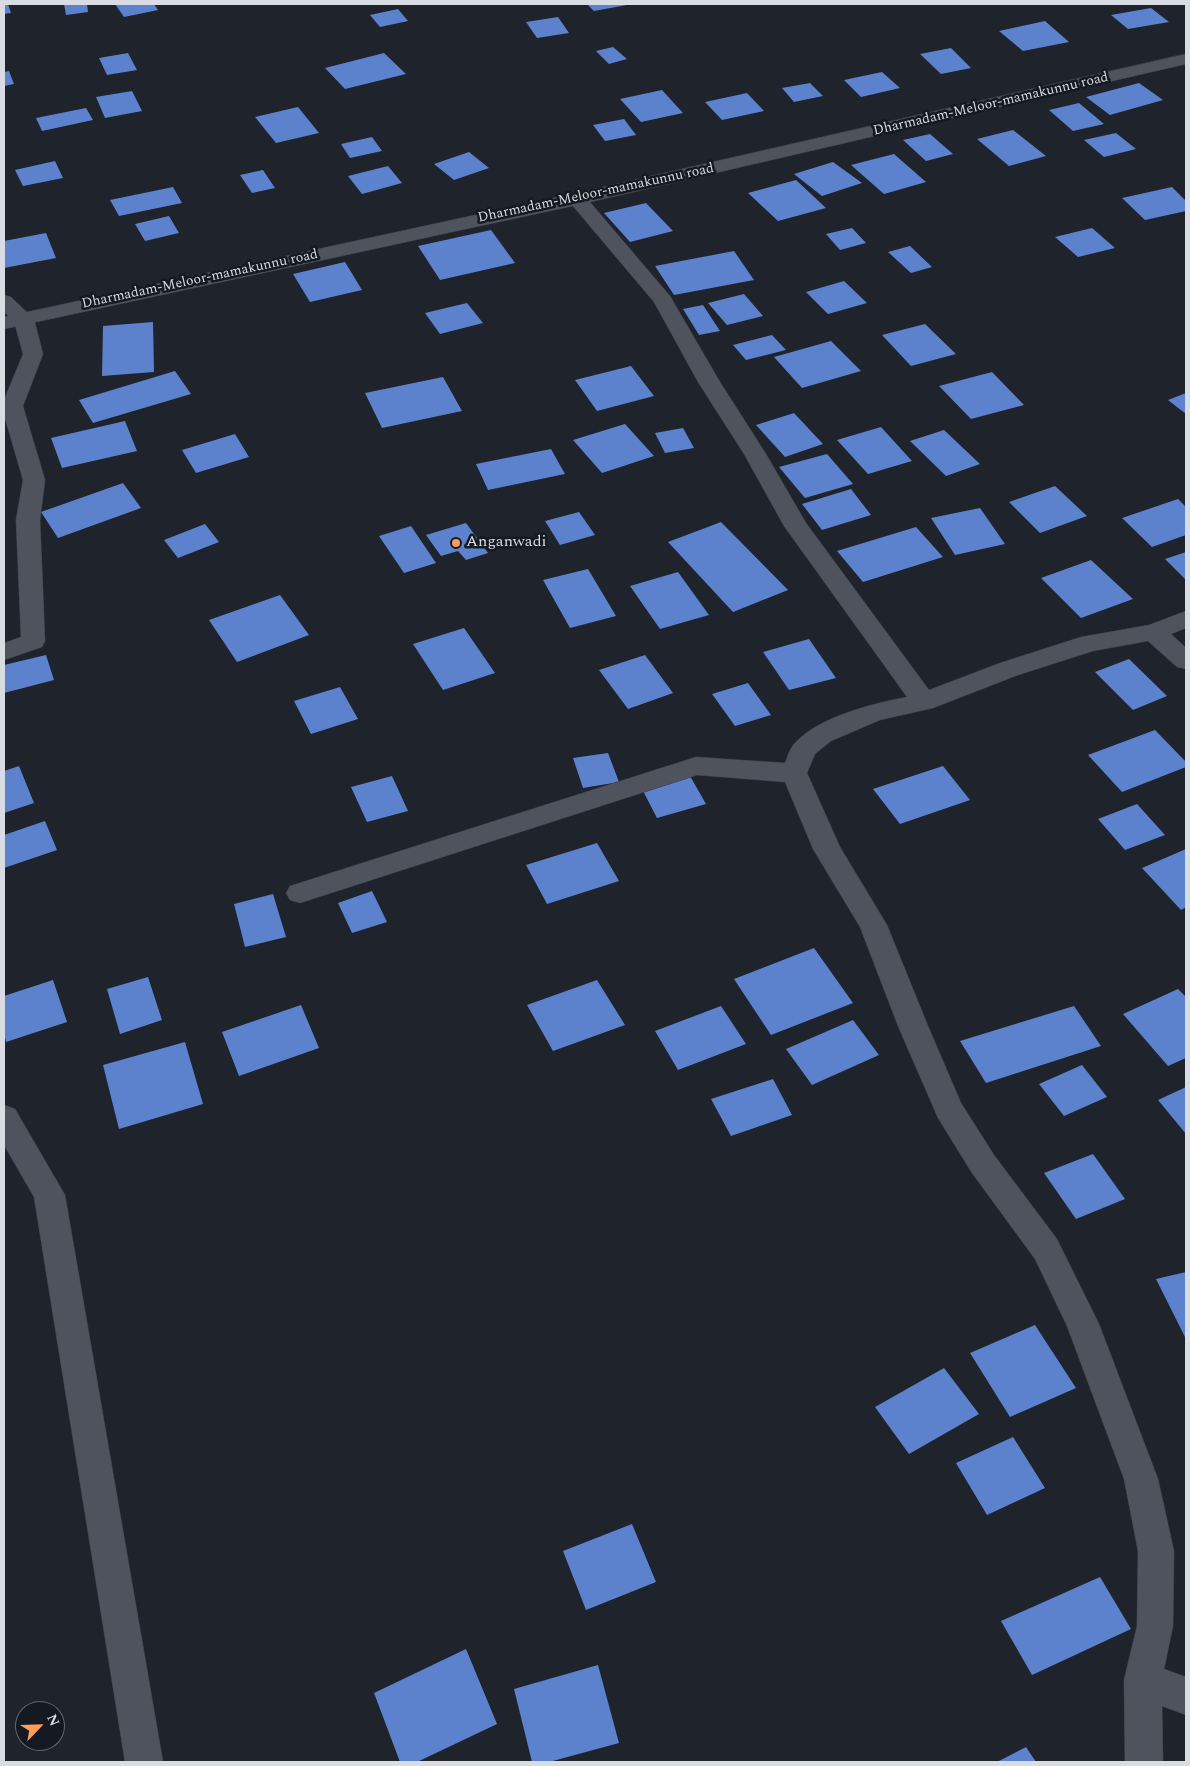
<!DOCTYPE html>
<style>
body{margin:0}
#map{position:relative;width:1190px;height:1766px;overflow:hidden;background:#1f232c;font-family:Spectral,serif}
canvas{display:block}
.frame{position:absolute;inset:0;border:5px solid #d9dce2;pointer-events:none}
.north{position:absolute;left:15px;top:1701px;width:50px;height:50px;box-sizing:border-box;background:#151a22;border:1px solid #63686f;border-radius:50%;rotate:66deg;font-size:14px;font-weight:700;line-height:20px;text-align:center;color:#d9dce2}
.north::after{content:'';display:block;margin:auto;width:18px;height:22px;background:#fe9c58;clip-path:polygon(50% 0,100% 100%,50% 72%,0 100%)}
</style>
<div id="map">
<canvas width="1190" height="1766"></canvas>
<div class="frame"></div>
<div class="north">N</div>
</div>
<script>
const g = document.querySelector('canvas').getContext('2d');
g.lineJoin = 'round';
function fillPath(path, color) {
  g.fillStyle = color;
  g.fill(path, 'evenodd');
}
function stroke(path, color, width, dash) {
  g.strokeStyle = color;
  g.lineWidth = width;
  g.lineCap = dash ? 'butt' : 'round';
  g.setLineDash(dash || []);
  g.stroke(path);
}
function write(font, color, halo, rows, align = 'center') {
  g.font = font + ' Spectral,serif';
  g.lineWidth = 5;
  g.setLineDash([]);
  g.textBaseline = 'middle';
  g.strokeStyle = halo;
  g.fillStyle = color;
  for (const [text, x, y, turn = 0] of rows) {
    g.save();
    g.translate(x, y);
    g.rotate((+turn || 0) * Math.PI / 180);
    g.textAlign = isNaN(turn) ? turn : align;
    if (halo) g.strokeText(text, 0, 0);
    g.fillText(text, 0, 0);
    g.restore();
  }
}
fillPath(new Path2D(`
 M4 4H8L11 13 4 14Z
 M64 4H87L88 12 66 15Z
 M115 4H154L158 10 124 17Z
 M587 4H627V5L594 11Z
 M1151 8 1169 22 1128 29 1111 15Z
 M398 9 408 21 380 27 370 15Z
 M558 17 569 33 537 38 526 22Z
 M1045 21 1069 42 1023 51 999 31Z
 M613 47 627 59 609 64 596 51Z
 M951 48 971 68 941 74 920 54Z
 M128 53 137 70 107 75 99 58Z
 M384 53 406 74 345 89 325 68Z
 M9 71 14 84 4 86V72Z
 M882 72 900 88 861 97 844 80Z
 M810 83 823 96 794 102 782 88Z
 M1139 83 1163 100 1110 115 1086 97Z
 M662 90 683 113 641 122 620 99Z
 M132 91 142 111 105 118 96 97Z
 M747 93 764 111 722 120 705 102Z
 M1079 103 1104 124 1073 131 1049 110Z
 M298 107 319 133 276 143 255 117Z
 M86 108 93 120 42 131 36 118Z
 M624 119 636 135 605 141 593 125Z
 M1013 130 1046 156 1009 166 977 139Z
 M1116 133 1136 149 1104 157 1084 140Z
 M930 134 953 154 926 161 903 140Z
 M372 137 382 151 350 158 341 144Z
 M469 152 489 168 454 180 434 164Z
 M894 154 926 182 884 194 851 165Z
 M55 161 63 178 23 186 15 170Z
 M833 162 862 183 822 196 794 174Z
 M388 166 402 183 362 194 348 176Z
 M263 170 275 188 252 193 240 175Z
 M796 180 826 208 778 221 748 193Z
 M173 187 182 203 119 216 110 200Z
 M1172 187 1186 201V211L1145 220 1122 198Z
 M646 203 673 231 630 242 604 213Z
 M169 216 179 233 145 241 135 224Z
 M852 228 866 243 840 250 826 234Z
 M1092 228 1115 248 1078 257 1055 237Z
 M491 230 515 263 440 280 418 246Z
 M46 233 56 258 4 268V241Z
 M910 246 932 267 911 273 888 252Z
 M734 251 754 280 674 295 655 266Z
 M345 262 362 290 310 302 293 274Z
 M844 281 867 303 828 314 806 292Z
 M744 294 763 316 727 325 708 303Z
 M467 303 483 323 440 334 425 313Z
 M703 305 720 331 699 335 683 309Z
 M153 322 154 372 102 376 103 326Z
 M925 324 956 354 911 366 882 335Z
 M772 335 786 350 746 360 733 345Z
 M831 341 861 371 802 388 774 357Z
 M631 366 654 396 597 411 575 380Z
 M175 371 191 394 93 423 79 400Z
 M992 372 1024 405 971 419 939 386Z
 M443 377 462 411 382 428 365 393Z
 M1186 393V414L1168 400Z
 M794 413 823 444 785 457 756 425Z
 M125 421 137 451 62 468 51 438Z
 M625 424 654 456 602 473 573 440Z
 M881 427 912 461 868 474 837 440Z
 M683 428 694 448 665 453 655 433Z
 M944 430 980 464 946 476 910 441Z
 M235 434 249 457 196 473 182 450Z
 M551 449 565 474 488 490 476 464Z
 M827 454 853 484 805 498 779 467Z
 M123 483 141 508 58 538 41 512Z
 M1055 486 1087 516 1040 533 1009 502Z
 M851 489 871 515 822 530 802 504Z
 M1178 499 1186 507V535L1152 547 1122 518Z
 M980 508 1005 544 955 555 931 518Z
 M579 512 595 535 560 545 545 521Z
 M721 522 788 590 733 612 668 542Z
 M466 523 488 553 466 560 458 551 441 556 426 535Z
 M205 524 219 542 178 558 164 540Z
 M411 526 436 563 404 573 379 536Z
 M916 527 943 557 863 582 837 551Z
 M1186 552V580L1165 559Z
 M1091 560 1133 599 1081 618 1041 578Z
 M588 569 616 616 570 628 543 580Z
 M678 572 709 615 660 629 630 586Z
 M280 595 309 635 237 662 209 620Z
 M464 628 495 673 443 690 413 644Z
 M809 639 836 678 789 690 763 652Z
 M46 655 54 680 4 693V665Z
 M645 655 673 693 628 709 599 670Z
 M1129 659 1167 696 1133 710 1095 672Z
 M748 683 771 715 735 726 712 694Z
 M340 687 358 719 311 734 294 701Z
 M1155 730 1186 762V767L1122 792 1088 755Z
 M608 753 619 782 583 788 573 758Z
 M19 766 34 803 4 813V771Z
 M943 766 970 800 900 824 873 789Z
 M392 776 408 811 367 822 351 787Z
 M690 776 706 804 657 818 642 789Z
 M1137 804 1165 835 1125 850 1098 819Z
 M45 821 57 850 4 868V835Z
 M597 843 619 881 547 904 526 865Z
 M1186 849V907L1181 910 1142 868Z
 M372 891 387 922 352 933 338 903Z
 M273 894 286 937 245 947 234 904Z
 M814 948 853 1003 771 1035 734 979Z
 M148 977 162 1020 120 1034 107 989Z
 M53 980 67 1022 6 1042 4 1033V996Z
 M597 980 625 1025 553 1051 527 1005Z
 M1178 989 1186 997V1058L1168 1066 1123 1014Z
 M301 1005 319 1048 239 1076 222 1032Z
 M721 1006 746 1044 678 1070 655 1031Z
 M1074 1006 1101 1046 986 1083 960 1041Z
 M853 1020 879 1055 812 1085 786 1049Z
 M185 1042 203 1104 119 1129 103 1065Z
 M1082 1065 1107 1097 1064 1116 1039 1084Z
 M773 1079 792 1115 731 1136 711 1099Z
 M1186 1087V1134L1158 1100Z
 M1093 1154 1125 1199 1076 1219 1044 1173Z
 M1186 1272V1339L1156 1279Z
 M1035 1325 1076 1388 1010 1417 970 1353Z
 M944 1368 979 1414 909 1454 875 1407Z
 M1013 1437 1045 1488 987 1515 956 1463Z
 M632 1524 656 1582 586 1610 563 1551Z
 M1100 1577 1131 1629 1032 1675 1001 1621Z
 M466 1649 497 1724 417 1762H400L374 1693Z
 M598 1665 619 1743 549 1762H532L514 1689Z
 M1026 1747 1036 1762H997Z`), '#5c82ce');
const street = new Path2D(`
 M577 193 584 195 670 296 720 382 766 454 806 523 929 690 1000 663 1081 637 1149 625 1186 611V628L1171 634 1186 648V669L1177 667 1148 641 1093 651 1018 675 933 708 880 720 831 741 815 754 807 773 840 847 887 925 928 1026 961 1103 994 1155 1057 1239 1099 1324 1158 1479 1174 1551 1173 1626 1164 1669 1186 1677V1715L1162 1706 1163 1762H1125L1124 1680 1137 1626 1138 1551 1124 1479 1067 1326 1035 1259 972 1173 938 1118 898 1026 860 927 813 849 785 782 697 775 300 903 290 900 286 893 290 886 696 757 785 763C788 756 790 747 796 742 819 717 874 703 907 697L784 526 744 454 698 382 654 302 567 199 570 195Z
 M4 295 11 297 34 319 43 354 23 406 45 480 40 520 45 641 42 647 4 660V643L21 637 16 520 23 480 4 415V400L23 354 14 321 4 312Z
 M4 1105 15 1109 65 1195 163 1762H125L34 1197 4 1145Z`);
const secondary = new Path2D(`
 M1186 54V64L577 205 4 329V317L577 193Z`);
stroke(street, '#3a3e45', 1);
stroke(secondary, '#3a3e45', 1);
fillPath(street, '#4e535d');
fillPath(secondary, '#4e535d');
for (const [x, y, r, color] of [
 [456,543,5,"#fe9c58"]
]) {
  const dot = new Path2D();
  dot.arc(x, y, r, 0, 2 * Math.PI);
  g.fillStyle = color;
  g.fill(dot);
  stroke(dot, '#151a22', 2);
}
write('14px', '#d9dce2', '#151a22', [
 ["Dharmadam-Meloor-mamakunnu road",991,105,-13],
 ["Dharmadam-Meloor-mamakunnu road",596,194,-12],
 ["Dharmadam-Meloor-mamakunnu road",200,280,-12]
]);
write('16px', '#d9dce2', '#151a22', [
 ["Anganwadi",466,543]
], 'left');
</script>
